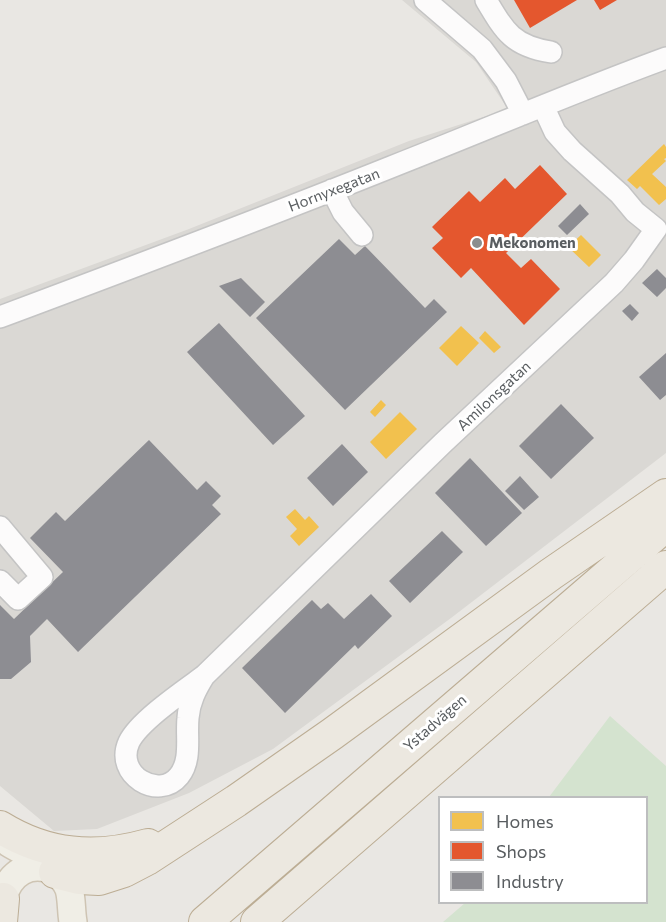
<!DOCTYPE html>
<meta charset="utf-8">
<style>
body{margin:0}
#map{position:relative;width:666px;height:922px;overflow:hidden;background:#e9e7e3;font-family:Commissioner,sans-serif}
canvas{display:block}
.legend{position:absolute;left:438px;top:796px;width:210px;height:108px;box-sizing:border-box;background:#fff;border:2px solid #bdbebf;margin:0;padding:8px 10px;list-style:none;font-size:18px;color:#595d60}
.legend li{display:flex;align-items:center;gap:12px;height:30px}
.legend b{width:30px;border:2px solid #bdbebf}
</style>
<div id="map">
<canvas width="666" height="922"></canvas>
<ul class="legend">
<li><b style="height:16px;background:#f2c14e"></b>Homes</li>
<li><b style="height:16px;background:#e4572e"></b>Shops</li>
<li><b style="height:16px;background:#8d8d92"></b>Industry</li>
</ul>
</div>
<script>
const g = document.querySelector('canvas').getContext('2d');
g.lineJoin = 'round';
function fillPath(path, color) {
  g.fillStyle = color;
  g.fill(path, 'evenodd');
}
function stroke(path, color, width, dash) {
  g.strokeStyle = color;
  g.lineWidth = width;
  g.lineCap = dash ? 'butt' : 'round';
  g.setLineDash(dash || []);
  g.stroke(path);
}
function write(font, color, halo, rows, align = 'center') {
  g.font = font + ' Commissioner,sans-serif';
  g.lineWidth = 6;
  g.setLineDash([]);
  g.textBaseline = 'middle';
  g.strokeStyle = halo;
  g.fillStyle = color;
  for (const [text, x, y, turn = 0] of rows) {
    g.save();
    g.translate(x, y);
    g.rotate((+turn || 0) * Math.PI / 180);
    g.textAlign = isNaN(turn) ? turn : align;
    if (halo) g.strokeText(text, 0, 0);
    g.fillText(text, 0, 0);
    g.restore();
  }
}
fillPath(new Path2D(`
 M402 0H666V453L451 618 273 749 189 793 97 829 54 831 0 786V299L189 229 409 141 508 109 476 62Z`), '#dad8d4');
fillPath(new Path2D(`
 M610 716 666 766V922H443L465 903 646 902V798L549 797Z`), '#d4e3cf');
fillPath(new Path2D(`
 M664 144 666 147V158L664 159 666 161 652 174 666 187V199L659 205 640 186 637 189 627 180Z
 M581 235 601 255 589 267 568 247Z
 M461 326 479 343 457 366 439 348Z
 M485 331 501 347 494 353 479 338Z
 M381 400 386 405 375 417 370 412Z
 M400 412 417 429 386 459 370 442Z
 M295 509 305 520 309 516 319 527 299 546 290 536 297 529 286 517Z`), '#f2c14e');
fillPath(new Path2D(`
 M514 0H577L530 28Z
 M594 0H617L600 10Z
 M540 165 567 194 506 253 521 268 531 259 560 289 524 325 471 268 461 278 432 248 443 238 432 227 469 191 480 202 505 178 515 189Z`), '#e4572e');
fillPath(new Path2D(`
 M580 204 589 214 567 235 558 226Z
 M339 239 355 255 365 246 425 308 434 299 447 312 345 410 256 318Z
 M657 269 666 278V288L657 297 642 283Z
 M241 278 265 302 250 317 219 286Z
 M630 304 639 313 632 321 622 311Z
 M219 323 305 416 273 445 187 352Z
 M666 353V395L660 400 639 377Z
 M561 404 594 438 551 479 519 446Z
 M149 440 197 490 206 481 221 496 212 505 221 514 78 652 47 619 30 636 31 662 11 679H0V605L14 619 63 572 30 538 56 512 65 521Z
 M342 444 368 472 333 506 307 478Z
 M470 458 522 513 486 546 435 493Z
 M520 476 539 497 524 510 505 491Z
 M442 531 463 552 410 603 389 581Z
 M371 594 392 616 358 649 355 645 285 713 242 668 312 600 321 609 328 603 344 619Z`), '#8d8d92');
const minor = new Path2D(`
 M425 0 482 49 506 81 523 114
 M486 0C505 32 513 46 551 52
 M332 190 343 212 362 235
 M0 317C131 268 261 219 391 167 483 131 573 92 666 58
 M0 527 42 577 18 599 0 581
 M204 676C196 689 189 702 188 718 186 737 192 760 179 776 159 801 114 775 129 742 139 721 185 690 204 676L443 443 614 283 634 260 656 229 635 212 620 194 572 151 555 132 543 106`);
const major = new Path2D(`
 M9 843C27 854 61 868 69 889 72 899 71 911 73 922
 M3 897C10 873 29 861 53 870`);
const highway = new Path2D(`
 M0 827C47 856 95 860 148 845
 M55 872 79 878 99 879 124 871 147 859 236 801 332 734 551 574 666 495
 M1 922 3 899
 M205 922 666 525
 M257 922 666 567`);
stroke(minor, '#c4c4c4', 24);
stroke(major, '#cec4b3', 30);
stroke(highway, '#bcad94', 34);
stroke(minor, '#fcfbfb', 21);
stroke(major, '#f0eee6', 27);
stroke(highway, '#ece8e0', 32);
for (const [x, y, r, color] of [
 [477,243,6,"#8b8d8e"]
]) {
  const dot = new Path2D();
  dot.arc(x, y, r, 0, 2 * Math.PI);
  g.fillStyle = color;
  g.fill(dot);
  stroke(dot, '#fff', 2);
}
write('15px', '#595d60', '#fff', [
 ["Hornyxegatan",334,190,-21],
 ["Amilonsgatan",494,396,-43],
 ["Ystadvägen",435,723,-41]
]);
write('bold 15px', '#595d60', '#fff', [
 ["Mekonomen",489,243]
], 'left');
</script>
